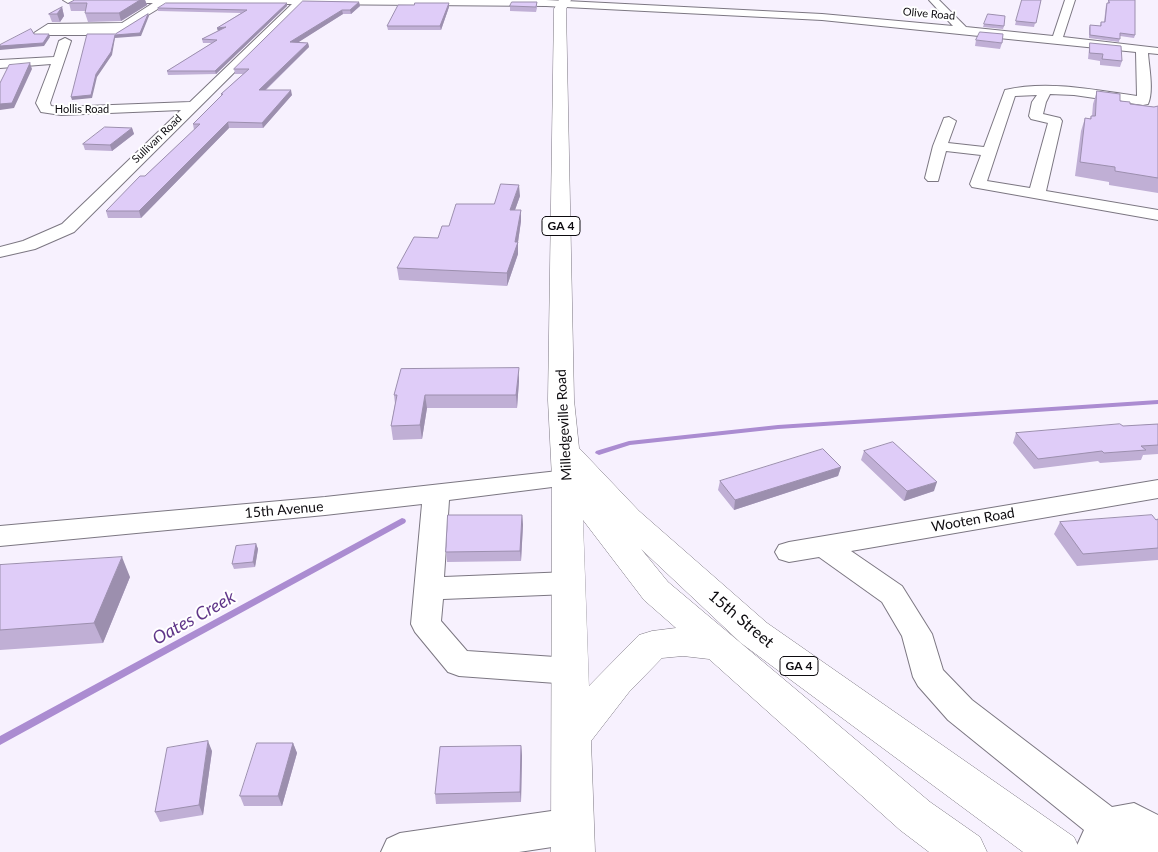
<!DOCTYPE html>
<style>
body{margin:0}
canvas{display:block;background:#f7f1fe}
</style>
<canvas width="1158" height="852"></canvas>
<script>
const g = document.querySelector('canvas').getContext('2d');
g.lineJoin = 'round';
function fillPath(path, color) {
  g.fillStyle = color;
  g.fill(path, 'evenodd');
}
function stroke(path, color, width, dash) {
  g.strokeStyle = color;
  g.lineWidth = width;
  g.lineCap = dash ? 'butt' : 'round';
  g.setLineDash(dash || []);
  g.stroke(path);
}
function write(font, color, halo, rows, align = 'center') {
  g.font = font + ' Lato,sans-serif';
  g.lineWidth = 4;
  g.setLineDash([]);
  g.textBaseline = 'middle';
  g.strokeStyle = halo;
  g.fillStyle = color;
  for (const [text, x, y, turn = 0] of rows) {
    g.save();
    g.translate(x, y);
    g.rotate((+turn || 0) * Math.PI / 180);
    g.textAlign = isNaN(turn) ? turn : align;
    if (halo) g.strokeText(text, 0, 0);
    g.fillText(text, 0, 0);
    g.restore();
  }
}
fillPath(new Path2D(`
 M1158 400V404L778 429 630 445 599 455 595 453 596 451 629 441 778 425Z
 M402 518 405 519 406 521 405 523 0 745V736Z`), '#ab8cd1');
const minor = new Path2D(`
 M63 0H546L822 14 953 26 929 0H939L966 27 1053 36 1065 0H1075L1063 37 1158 48V54L1148 53C1149 68 1154 91 1148 104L1143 105 1074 95 1050 94 1046 102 1043 114 1060 118 1062 121 1046 191 1158 210V220L972 187 970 184 981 155 946 151 938 181H928L925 178 933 146 944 118 949 117 956 121 948 143 984 147 1005 90C1048 80 1094 90 1137 96L1136 52 822 20 546 6 303 4 74 232 35 249 0 257V247L23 241 62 224 181 110 61 115 41 112 36 103 51 64 0 68V60L54 57 59 41 65 38 71 41 50 103 51 106 61 107 190 102 292 4H166L115 35H35L34 33 48 24 122 23 153 3H68ZM1037 95 1032 102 1029 116 1031 119 1048 123 1030 188 987 181 1015 96Z
 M567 470 576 472 580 478 576 484 449 500 444 577 569 572 579 575 583 583 579 591 569 594 443 599 441 621 467 651 570 658 581 662 586 671 581 680 570 684 459 676 448 672 415 632 411 624 422 504 325 515 0 546V526L325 497Z
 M1158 480V498L851 551 902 586 932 634 943 670 972 700 1112 807 1134 803 1158 815V852H1074L1084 830 948 720 918 686 913 677 902 636 882 602 819 557 789 562 779 559 775 552 779 545 789 542Z
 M572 808 585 813 590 826 585 839 572 844 519 852H381L387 839 400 833Z`);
const major = new Path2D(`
 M559 0H571L566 9 574 400 579 448 639 511 767 623 1074 837 1081 852H1023L741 643 641 549 668 582 930 802 980 837 987 852H929L900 830 709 659 683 656 662 658 629 692 591 741 595 852H551L552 478 548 400 554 9ZM583 520 644 600 676 628 652 631 639 635 589 686Z`);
stroke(minor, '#7c7782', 2);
stroke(major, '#7c7782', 1);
fillPath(minor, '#fff');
fillPath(major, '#fff');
fillPath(new Path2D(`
 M75 0H145L147 5 121 21 88 22 85 13 86 11H71L69 3Z
 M1022 0H1041L1034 27 1015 25Z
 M1108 0H1135V35L1134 38 1120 36 1119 42 1089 38V28L1090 25 1100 26 1101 22H1104L1106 5 1107 3H1108Z
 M303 1 359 2 360 6 351 14H343L298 42 308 43 309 47 266 90 292 95 263 128H229L141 218H108L106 211 145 176 194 130 193 124 221 96V94L243 74H235L234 69Z
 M537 2V8L536 12 510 11V6Z
 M449 3V7L441 30H388L387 26 414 5Z
 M287 6 216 74 168 75 167 71 212 43H203L202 39 218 31 217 28 241 13 158 11V8Z
 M62 7 64 16 60 22H52L49 14Z
 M984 24 1004 26 1003 29 983 27Z
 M976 40 1002 43 1000 49 975 46Z
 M1090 43 1122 61 1120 67 1100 65V61L1088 59 1089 49Z
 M1097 91 1130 104 1154 107 1158 106V193L1109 185V182L1075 176 1081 131 1085 118 1090 119 1091 116H1092L1093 104Z
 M132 128 134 134 112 151 85 150 83 144Z
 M520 196 515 210H521V221L518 242V254L507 286 399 280 397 268 438 238 449 226 494 204Z
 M519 381 517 408H427L422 439 393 440 391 426 395 404 394 395Z
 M1158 424V454L1143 455 1141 460 1100 463 1098 461 1034 469 1013 443 1016 433Z
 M864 451 934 491 904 501 861 460Z
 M841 467 838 476 734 510 718 490 720 481Z
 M522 515 523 525 521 561 447 562 446 552Z
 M1158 519V560L1077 566 1054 534 1060 522Z
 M256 544 258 549 255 567 234 569 232 564Z
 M0 565 130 577 103 643 0 650Z
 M293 743 297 753 282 806H244L240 796Z
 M521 746 522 756 521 802 436 804 435 794Z
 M212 751 203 815 160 822 155 812Z`), '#c0afd5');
fillPath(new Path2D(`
 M140 0H145L147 5 121 21 119 13Z
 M359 2 360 6 351 14 350 10Z
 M287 3V6L216 74 215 71Z
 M449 3V7L441 30 440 26Z
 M62 7 64 16 60 22 57 14Z
 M342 10 343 14 291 47 290 42Z
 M148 14 149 16 141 36 115 38 112 55 97 77 92 98 72 100 71 97 96 74 115 35Z
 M226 27 218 31 217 28Z
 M49 34 50 37 44 46 0 50V46Z
 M308 43 309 47 260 95 259 90Z
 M30 63 32 69 14 108 0 110V104Z
 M291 90 292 95 263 128 262 123Z
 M228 122 229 128 141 218 139 211Z
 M132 128 134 134 112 151 110 145Z
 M519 185 520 196 511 221 510 210Z
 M521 210V221L518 242V254L507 286V273L515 242Z
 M519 368V381L517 408 516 395Z
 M425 395 427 408 422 439 420 425Z
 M841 467 838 476 734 510 735 500Z
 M937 482 934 491 904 501 907 491Z
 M522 515 523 525 521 561 520 551Z
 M256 544 258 549 255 567 253 562Z
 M122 557 130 577 103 643 94 623Z
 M208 741 212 751 203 815 199 805Z
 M293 743 297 753 282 806 278 796Z
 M521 746 522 756 521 802 520 792Z`), '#9c8fae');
const building = new Path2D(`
 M75 0H140L119 13H85L87 3H69Z
 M1022 0H1041L1036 23 1016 21Z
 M1109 0H1135V35L1120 33V39L1090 35V25L1101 26V22H1105L1107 3H1109Z
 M303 1 359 2 350 10H342L290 42 308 43 259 90H291L262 123 228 122 139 211H106L140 176H145L200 124H193L223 94H221L249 69H234Z
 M512 2H537L536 7 510 6Z
 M166 3H287L215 71H167L217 40 202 39 226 27 217 28 247 10 158 8Z
 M415 3H449L440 26H387L398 5H414Z
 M62 7 57 14H49Z
 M148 14 140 33 115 35 111 52 96 74 91 95 71 97 87 34H115Z
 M988 14 1005 16 1004 26 984 24Z
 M31 29 34 34H49L43 43 0 46V45Z
 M980 32 1003 34 1002 43 976 40Z
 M1090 43 1121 46 1122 61 1102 59 1103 54 1090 53Z
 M30 63 12 103 0 104V83L9 65Z
 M1097 91 1120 94V101L1130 102V104L1154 107 1158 106V178L1115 171V167L1080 162 1085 118 1091 119V116H1095Z
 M105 127 132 128 110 145 83 144Z
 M501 184 519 185 510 210H521L515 242H518L507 273 397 268 414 237 438 238 442 226H449L456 204H494Z
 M519 368 516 395H425L420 425 391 426 397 395H394L401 369Z
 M1120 424 1123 426 1158 424V445L1141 446 1146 450 1104 453 1102 451 1038 459 1016 433Z
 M893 442 937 482 907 491 864 451Z
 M823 449 841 467 735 500 720 481Z
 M448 515H522L520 551 446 552Z
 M1152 515 1156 520 1158 519V548L1083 554 1060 522Z
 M256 544 253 562 232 564 236 546Z
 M122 557 94 623 0 630V565Z
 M208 741 199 805 155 812 167 748Z
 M257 743H293L278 796H240Z
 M521 746 520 792 435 794 440 747Z`);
fillPath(building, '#dfccf8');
stroke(building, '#9c8fae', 1);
write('11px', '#0d0b0f', '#fff', [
 ["Olive Road",929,14,5],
 ["Hollis Road",82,109],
 ["Sullivan Road",157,139,-44]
]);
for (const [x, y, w] of [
 [561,226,38],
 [799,666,38]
]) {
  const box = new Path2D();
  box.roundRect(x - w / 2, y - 9.5, w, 19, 4);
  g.fillStyle = '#fff';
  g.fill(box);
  stroke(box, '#0d0b0f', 1);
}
write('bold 12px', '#0d0b0f', null, [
 ["GA 4",561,226],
 ["GA 4",799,666]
]);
write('14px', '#0d0b0f', '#fff', [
 ["Milledgeville Road",564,425,-93],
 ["15th Avenue",284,510,-5],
 ["Wooten Road",973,520,-10]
]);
write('16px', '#0d0b0f', '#fff', [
 ["15th Street",741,619,40]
]);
write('italic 18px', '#603689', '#fff', [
 ["Oates Creek",194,618,-29]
]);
</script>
